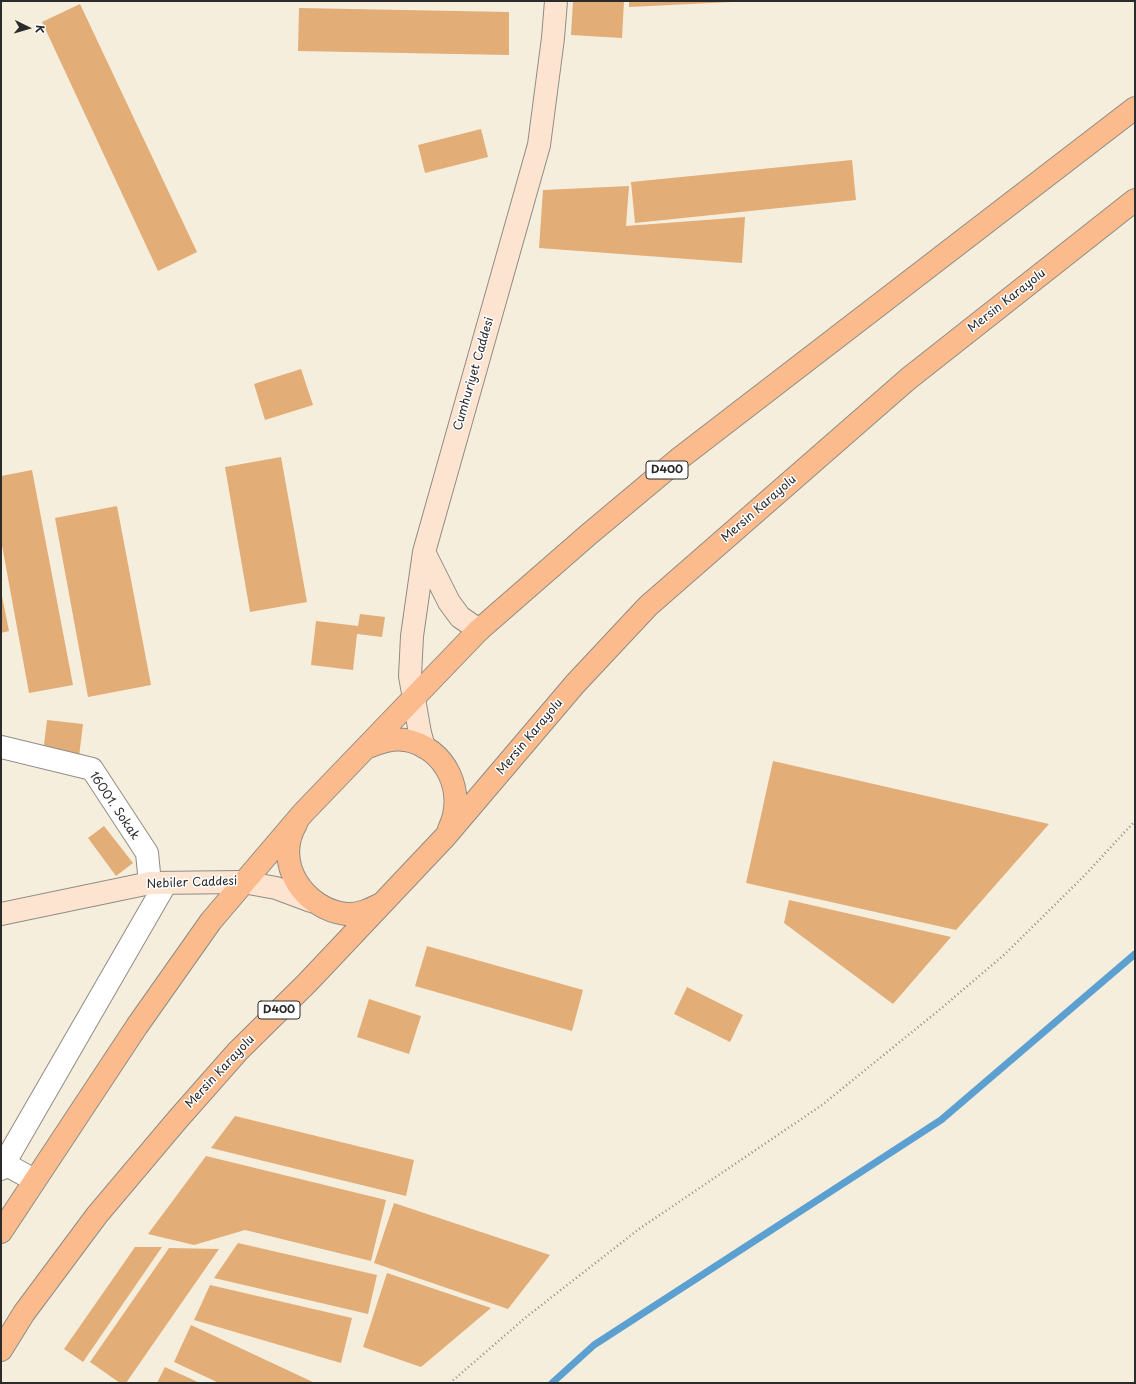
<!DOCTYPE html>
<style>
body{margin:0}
#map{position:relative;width:1136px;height:1384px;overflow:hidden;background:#f6eedd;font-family:"Playpen Sans",sans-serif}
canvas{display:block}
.frame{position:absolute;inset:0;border:2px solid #2b2b2b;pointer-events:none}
.north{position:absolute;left:8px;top:8px;width:40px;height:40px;-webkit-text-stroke:3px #fff;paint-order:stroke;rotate:95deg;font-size:11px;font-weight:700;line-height:16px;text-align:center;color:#2b2b2b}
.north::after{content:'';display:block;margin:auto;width:14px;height:18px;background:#2b2b2b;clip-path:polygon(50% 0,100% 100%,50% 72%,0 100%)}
</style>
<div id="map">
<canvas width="1136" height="1384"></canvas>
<div class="frame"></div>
<div class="north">K</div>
</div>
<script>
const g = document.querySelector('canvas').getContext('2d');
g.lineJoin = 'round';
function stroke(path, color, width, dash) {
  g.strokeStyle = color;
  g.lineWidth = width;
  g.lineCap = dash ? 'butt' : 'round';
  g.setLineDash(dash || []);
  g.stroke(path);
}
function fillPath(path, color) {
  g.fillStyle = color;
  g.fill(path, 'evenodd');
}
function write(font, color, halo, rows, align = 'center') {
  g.font = font + ' "Playpen Sans",sans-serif';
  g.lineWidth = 3;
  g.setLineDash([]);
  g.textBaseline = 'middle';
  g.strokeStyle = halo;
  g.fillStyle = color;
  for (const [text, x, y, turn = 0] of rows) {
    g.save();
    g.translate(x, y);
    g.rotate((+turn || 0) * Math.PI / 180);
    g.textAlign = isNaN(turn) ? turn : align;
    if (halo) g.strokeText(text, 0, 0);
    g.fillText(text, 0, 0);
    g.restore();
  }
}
stroke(new Path2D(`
 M552 1383 594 1345 941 1120 1135 954`), '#5ca0d1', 7);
fillPath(new Path2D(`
 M573 1H624L622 38 571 35Z
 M629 1H732V2L629 7Z
 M80 4 197 252 158 271 42 22Z
 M299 8 509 12V55L298 51Z
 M481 129 488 157 425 173 418 145Z
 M852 160 856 200 635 223 631 182Z
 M629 186 626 226 745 217 742 263 539 248 543 190Z
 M301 369 313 405 265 420 254 384Z
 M281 457 307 602 250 612 225 467Z
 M32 470 73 685 29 693 1 540V476Z
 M117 506 151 685 88 697 55 518Z
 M1 591 9 631 1 633Z
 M360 614 385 617 382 637 357 634 353 670 311 665 316 621 358 626Z
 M47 720 83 724 79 757 43 753Z
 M773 761 1049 824 956 930 746 883Z
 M104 826 133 863 116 876 88 838Z
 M789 900 951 937 893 1004 784 923Z
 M427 946 583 990 572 1031 415 986Z
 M687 987 743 1015 730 1042 674 1014Z
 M369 999 421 1016 409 1054 357 1037Z
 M235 1116 414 1160 406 1196 211 1148Z
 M206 1156 386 1200 371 1261 245 1230 194 1245 148 1234Z
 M394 1203 550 1255 508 1309 374 1263Z
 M238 1243 377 1275 368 1314 214 1278Z
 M135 1247H162L83 1362 64 1349Z
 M169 1248 219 1249 126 1383H120L90 1362Z
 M387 1273 491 1308 421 1367 363 1347Z
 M210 1285 352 1318 341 1363 194 1320Z
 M191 1325 315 1383H219L174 1362Z
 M165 1367 200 1383H157Z`), '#e2ad77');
const street = new Path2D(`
 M1 747 92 769 147 853 150 883
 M5 1164 34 1180
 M1 1169 166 883`);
const secondary = new Path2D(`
 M424 552 449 602 460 617 479 630
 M424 747 420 733 410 676 412 636 424 552 539 145 553 38 556 1
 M1 914 150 883 243 882 276 888 311 901`);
const highway = new Path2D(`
 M366 748C378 743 391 738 405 740 446 747 467 793 449 829
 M296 824C273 863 304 909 346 914 359 915 371 909 381 904
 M1 1232 137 1026 211 921 303 813 479 630 588 535 680 458 1135 108
 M1 1350 24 1313 97 1215 178 1119 238 1051 307 983 445 837 575 684 648 606 908 379 1135 200`);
stroke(street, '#908c84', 24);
stroke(secondary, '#908c84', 24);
stroke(highway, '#908c84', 24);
stroke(new Path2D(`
 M450 1383 525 1318 639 1229 822 1105 938 1011 1005 954 1084 876 1135 821`), '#908c84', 2.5, [1, 3]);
stroke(street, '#fff', 22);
stroke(secondary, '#fde4d1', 22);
stroke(highway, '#fbbb8c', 22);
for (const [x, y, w] of [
 [667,470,42],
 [279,1010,42]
]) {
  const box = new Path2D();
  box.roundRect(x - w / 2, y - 9, w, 18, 3);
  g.fillStyle = '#fff';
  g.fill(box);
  stroke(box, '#2b2b2b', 1);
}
write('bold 11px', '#2b2b2b', null, [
 ["D400",667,470],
 ["D400",279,1010]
]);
write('12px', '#2b2b2b', '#fff', [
 ["Mersin Karayolu",1007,301,-38],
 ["Cumhuriyet Caddesi",474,374,-74],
 ["Mersin Karayolu",759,509,-41],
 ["Mersin Karayolu",530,737,-50],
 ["16001. Sokak",114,806,56],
 ["Nebiler Caddesi",192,883,-2],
 ["Mersin Karayolu",220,1072,-47]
]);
</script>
